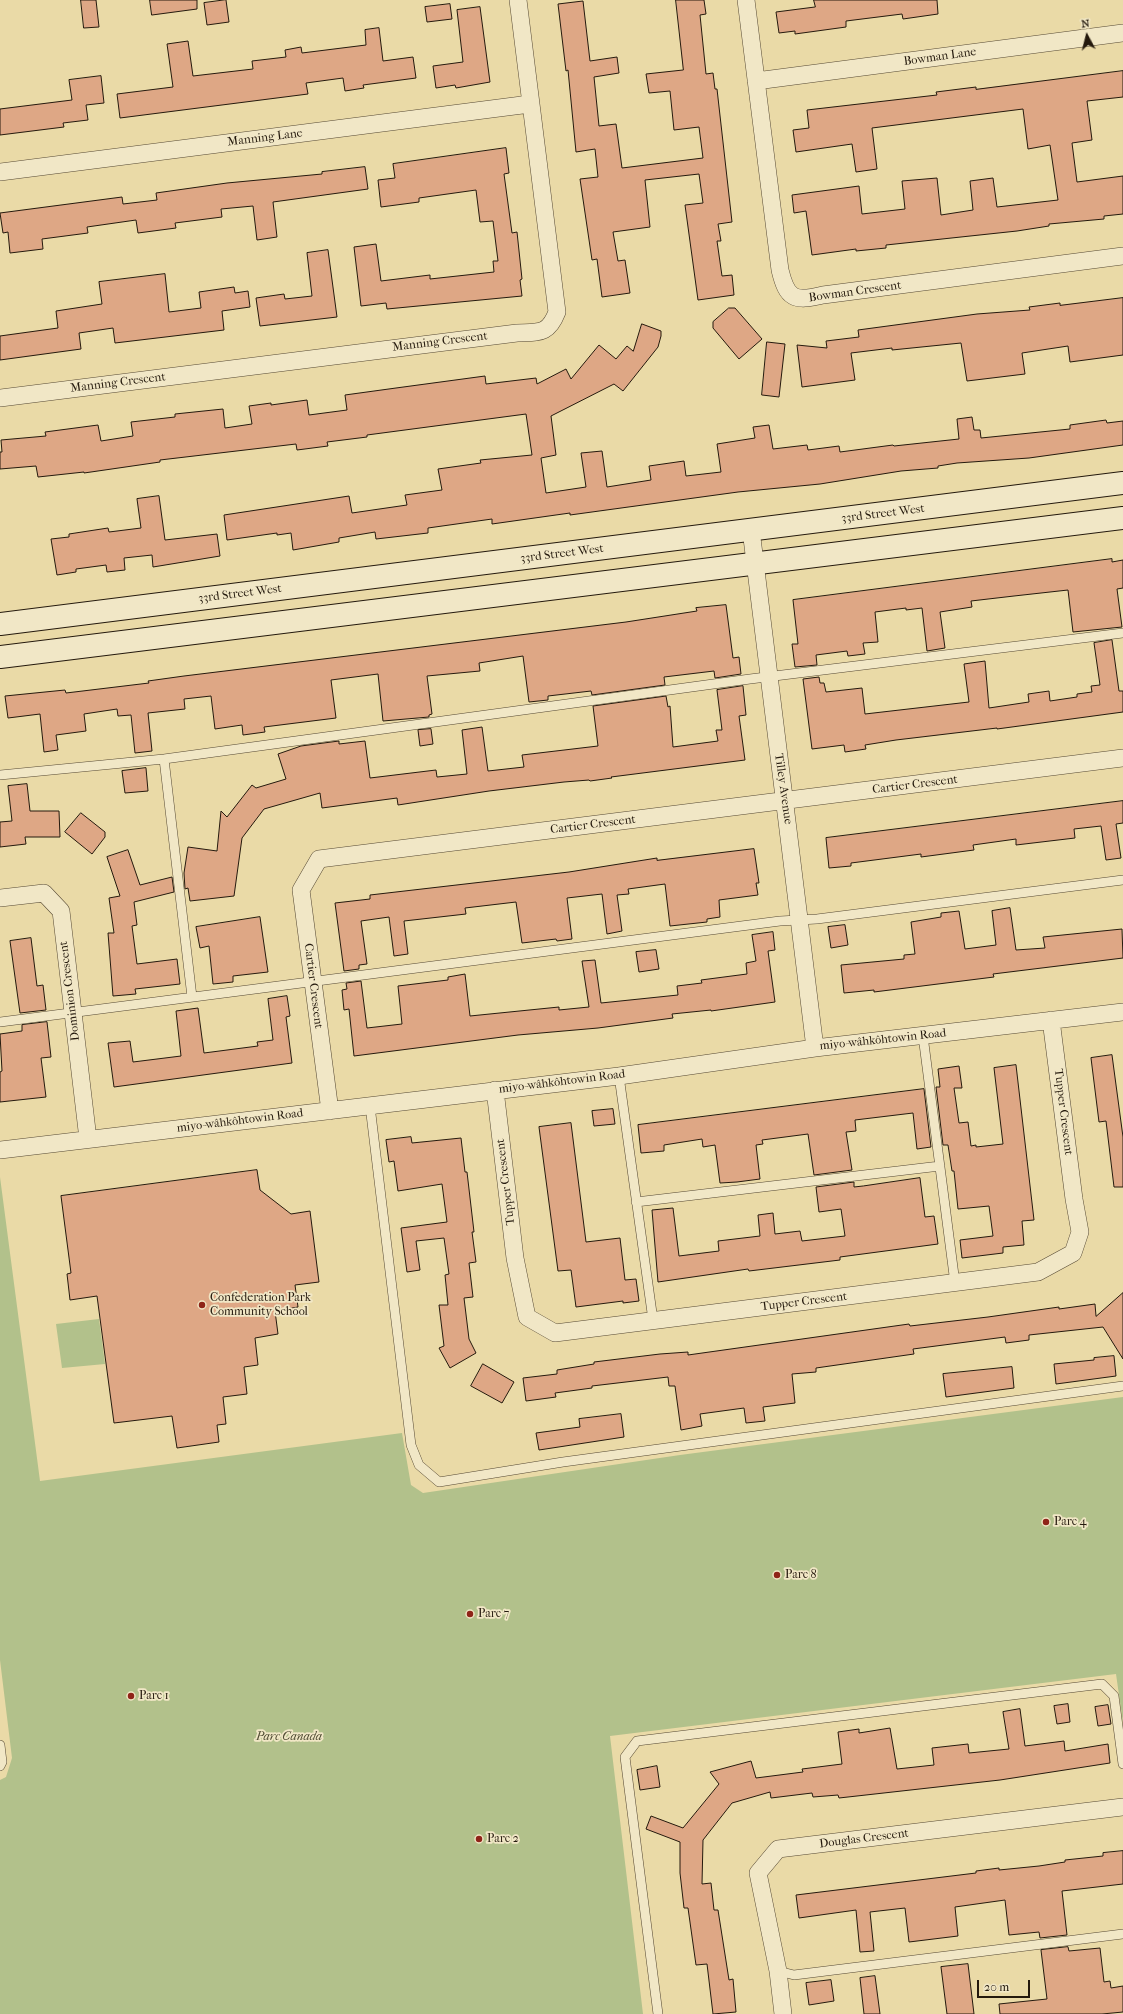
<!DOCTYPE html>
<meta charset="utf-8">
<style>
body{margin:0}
#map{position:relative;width:1123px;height:2014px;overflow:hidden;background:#eadaa7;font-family:"IM FELL French Canon",serif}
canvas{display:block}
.north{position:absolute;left:1067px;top:16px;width:40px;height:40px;-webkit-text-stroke:3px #f1e7c6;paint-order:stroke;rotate:353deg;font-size:11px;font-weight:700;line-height:16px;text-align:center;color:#24190d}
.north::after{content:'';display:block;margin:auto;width:14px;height:18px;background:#24190d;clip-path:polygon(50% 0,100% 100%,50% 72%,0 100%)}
.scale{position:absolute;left:977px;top:1980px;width:53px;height:18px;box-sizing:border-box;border:2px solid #24190d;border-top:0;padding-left:5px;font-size:12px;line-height:14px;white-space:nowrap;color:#24190d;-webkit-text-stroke:3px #f1e7c6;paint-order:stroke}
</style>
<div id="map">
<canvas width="1123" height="2014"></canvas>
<div class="north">N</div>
<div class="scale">20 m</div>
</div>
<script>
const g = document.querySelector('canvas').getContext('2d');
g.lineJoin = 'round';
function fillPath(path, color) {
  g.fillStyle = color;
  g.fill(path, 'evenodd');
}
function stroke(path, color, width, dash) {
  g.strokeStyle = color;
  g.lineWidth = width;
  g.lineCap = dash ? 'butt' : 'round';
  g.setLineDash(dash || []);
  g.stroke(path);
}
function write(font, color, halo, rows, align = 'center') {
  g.font = font + ' "IM FELL French Canon",serif';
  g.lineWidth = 3.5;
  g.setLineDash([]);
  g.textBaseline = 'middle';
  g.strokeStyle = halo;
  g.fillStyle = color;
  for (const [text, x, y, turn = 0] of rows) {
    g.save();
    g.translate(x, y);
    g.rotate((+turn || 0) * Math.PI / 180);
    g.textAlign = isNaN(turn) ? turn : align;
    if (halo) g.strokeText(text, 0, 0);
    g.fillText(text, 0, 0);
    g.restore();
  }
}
fillPath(new Path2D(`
 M0 1177 40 1481 402 1433 411 1485 423 1493 680 1455 1123 1397V1723L1116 1674 610 1736 643 2014H0V1780L6 1777 12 1758 0 1660Z
 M99 1319 105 1364 62 1368 56 1324Z`), '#b2c18b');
const building = new Path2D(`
 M81 0H96L99 27 84 28Z
 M150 0H197V9L152 15Z
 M226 0 229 22 207 25 204 3Z
 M676 0H704L706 14 700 15 706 74 713 73 715 89H717L732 222 718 224 721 241H717L722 276 732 275 734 295 698 300 685 205 703 203 699 174 645 180 650 227 613 232 618 261 625 260 630 293 602 297 597 259 592 260 580 179 598 177 595 149 576 152 568 70 566 71 558 4 583 1 590 61 617 57 619 73 594 77 599 126 616 124 622 168 703 158 699 127 674 130 670 91 649 93 646 74 683 70Z
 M814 0H937L938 14 903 19 902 14 846 21V27L795 34V31L779 33 776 12 815 7Z
 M450 4 452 19 427 22 425 7Z
 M480 7 490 82 456 88 455 85 436 88 433 66 463 62 457 10Z
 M379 28 383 61 413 57 416 78 363 85 364 88 345 91 343 78 306 83 308 94 120 118 117 94 173 87 167 44 188 41 193 76 253 69 252 61 286 57 285 50 301 47 302 53 366 45 365 30Z
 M1123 71V97L1087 101 1092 140 1072 143 1077 182 1123 176V214L1104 216V219L1049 224V226L1017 231 886 245V248L856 251V249L812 255 806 211 794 213 792 195 859 186 862 214 905 209 902 181 937 178 941 215 973 210 970 181 993 178 997 207 1058 200 1050 145 1028 149 1023 109 872 128 877 169 856 172 852 144 796 152 793 130 809 128 807 110 937 95 936 92 976 87V89Z
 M101 76 104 103 86 105 88 120 63 123 64 127 0 135V109L72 100 69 80Z
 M506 148 509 173 504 174 512 233 517 232 522 279 520 280 522 296 387 309 386 303 361 306 354 247 376 244 381 281 430 275V279L494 272 493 261H498L493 221 480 222 476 190 419 198V202L381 207 378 180 395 178 393 164Z
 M365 167 368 189 273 202 277 237 257 240 253 206 221 209 222 217 175 223 176 228 138 233 136 220 87 227 88 233 42 239 43 249 10 253 8 232 3 233 0 213 122 197 123 204 157 200 156 193 227 183 322 174V172Z
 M328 250 337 317 260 326 256 298 284 294 285 299 312 296 307 253Z
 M165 274 169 312 201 308 199 292 234 287 235 293 248 291 250 307 222 311 224 330 115 343 113 328 79 333 81 349 0 360V336L58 328 56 311 102 304 99 282Z
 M1123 298V355L1070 362 1068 346 1022 353 1025 374 967 381 961 343 892 350V348L851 353 855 380 802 387 797 345 827 348 826 341 859 337 858 330 977 314 1030 310 1029 307 1060 303V305Z
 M729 308H735L762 339 739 359 713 328V322Z
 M642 324 661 331V336L658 347 623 391 614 384 551 416 556 455 541 458 546 493 586 487 581 453 602 451 607 487 651 480 649 466 684 461 686 476 721 472 717 444 755 438 753 427 769 425 773 449 807 445 808 450 839 446 840 452 893 445 894 446 959 439 957 419 972 417 974 430H980L981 438 1070 429V425L1106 420 1107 423 1123 421V445L1029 458 957 463 938 466V468L901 471 820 484 738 492 570 515V513L492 524V519L428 528V533L376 539 375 532 339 538V542L293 550 291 533 277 535V533L227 540 224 515 349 496 352 513 407 505 405 495 442 490 438 469 481 463 480 460 532 455 526 414 367 435V437L327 442 328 446 297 450 296 444 160 460V462L84 473V472L38 477 36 466 0 469V452H2L1 440 46 436 45 432 98 425 101 441 133 436 131 422 175 417V414L223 409 225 428 252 424 249 406 271 403V405L307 400 309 415 347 410 345 395 396 388 485 376 486 384 536 378 537 384 566 369 571 379 599 345 616 359 627 346 633 351Z
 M767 342 785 344 779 397 762 395Z
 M159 496 165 540 217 534 220 556 153 567 152 555 124 558 125 570 107 572 106 565 76 569V572L57 575 51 539 69 537V534L108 528 109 532 141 528 137 499Z
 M1112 559V562L1123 560V588L1117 589 1122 627 1073 632 1068 590 1014 596 971 601 972 607 940 612 945 648 927 651 922 608 906 610V608L875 612 878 642 863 643 865 654 848 656 847 651 816 655 817 665 795 667 792 644H798L793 600Z
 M726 605 733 658 739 657 741 674 715 678 714 671 664 677 665 685 592 695 591 691 548 696V700L529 702 523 656 479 663 480 671 427 676 432 714 429 715V717L383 721 378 674 331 680 336 718 264 727 265 732 243 735 242 725 215 729 211 696 184 699 185 709 148 713 152 751 135 753 131 715 118 716 117 709 84 714 86 731 56 735 58 750 44 752 40 714 8 718 5 696 65 690 66 693 149 683 148 681 184 676 626 622 697 611 696 608Z
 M1112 640 1119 691H1123V712L997 729V728L896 740 865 745 866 749 845 752 844 745 812 749 803 679 819 677 820 683H824L826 692 862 688 865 714 969 702 964 664 985 661 989 708 1029 702 1028 694 1049 691 1050 701 1077 697V694L1092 692 1091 686 1100 685 1094 643Z
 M743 686 746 715 739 716 745 760 611 777 612 778 590 781 589 780 564 782 489 791 398 805 397 798 322 808 320 793 264 809 242 838 234 896 190 901 188 888 185 889 184 873 188 847 217 851 221 811 227 817 252 785 256 788 286 779 278 754 301 746 339 741V744L365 741 370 778 436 770 437 777 467 774 462 730 482 727 488 771 524 767 522 755 598 746 593 706 666 696 668 707 670 706 673 747 718 741 716 730H722L717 690Z
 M431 729 433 744 420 746 418 730Z
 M146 768 148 791 125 793 122 771Z
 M27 784 30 811H59L60 837H25L26 844 0 847V822L12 821 8 786Z
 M1123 801V823L1116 824 1121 858 1106 860 1101 826 1074 829 1075 838 1016 845V839L973 845 974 850 921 857V854L851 863V866L829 868 826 838Z
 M81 813 105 832V837L92 854 65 832Z
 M754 849 759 883H756L758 895 719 900 720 917 707 919V922L670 926 665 884 628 889 629 894 617 895 622 931 607 934 602 894 567 898 572 939 557 941 556 939 522 943 516 902 465 908 466 914 404 921 408 954 394 956 389 917 361 921 367 964 359 965V969L344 971 335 903 370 899V895L569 872 657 858V860Z
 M128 850 140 885 172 877 174 892 134 902 137 925 132 926 137 964 177 959 180 984 135 989 136 994 113 996 108 933H114L109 898 120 896 107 857Z
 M1010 908 1016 950 1045 948 1043 937 1122 929 1123 958 993 974 994 977 874 992V990L844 993 841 965 904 959V955L915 954 911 922 941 917V913L959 911 965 949 996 945 992 911Z
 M260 917 268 972 233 976V982L213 984 209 946 200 948 196 927Z
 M845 925 848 945 831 948 828 927Z
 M773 932 775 950 768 951 775 1002 711 1011V1010L672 1014 673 1018 598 1028 518 1035 354 1056 349 1009 344 1010 342 990 347 989 346 983 361 981 367 1028 402 1024 398 986 448 980V977L465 974 470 1016 559 1007V1010L589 1007 582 961 595 960 601 1003 678 995 677 986 702 983 701 980 747 974 746 963 756 961 752 935Z
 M31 938 37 986 43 985 46 1010 20 1013 10 941Z
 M656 950 659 969 639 972 636 952Z
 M287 996 290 1016 286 1017 292 1063 114 1087 108 1043 130 1041 133 1062 181 1056 176 1011 198 1008 204 1053 258 1046 257 1042 273 1040 268 999Z
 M47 1022 51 1057 41 1058 46 1097 0 1102V1072L2 1071 0 1034 22 1031V1025Z
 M1112 1055 1123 1137V1187H1114L1106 1121 1099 1122 1091 1058Z
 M1016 1065 1034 1220 1022 1221 1024 1245 1003 1247V1253L962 1258 960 1240 993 1236 989 1206 958 1209 954 1171H952L948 1145H943L936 1087H940L938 1069 959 1066 962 1088H954L959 1123 968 1122 971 1146 976 1145V1147L1003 1144 994 1068Z
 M924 1089 931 1147 917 1149 913 1113 855 1120 856 1131 846 1132 852 1170 814 1175 808 1134 762 1140 763 1144 756 1145 760 1179 737 1182 720 1183 715 1145 703 1147 702 1139 664 1145V1151L641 1153 638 1125Z
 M613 1109 615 1124 594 1126 592 1111Z
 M571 1123 586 1242 620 1238 625 1280 636 1279 639 1301 623 1303V1301L576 1307 571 1270 558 1271 539 1127Z
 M411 1137 412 1143 461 1138 465 1172H467L474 1232H472L476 1262 469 1263 473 1297 464 1298 469 1339 476 1353 450 1368 439 1348 444 1346 439 1305H448L445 1275 449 1274 444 1238 416 1241 420 1270 407 1272 401 1228 447 1222 442 1184 398 1191 394 1161 389 1162 386 1140Z
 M257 1170 260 1190 291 1214 310 1211 319 1282 295 1285 298 1307 275 1311 278 1334 255 1338 258 1365 244 1367 247 1394 223 1397 226 1424 217 1425 219 1442 177 1448 172 1416 114 1423 97 1296 70 1300 67 1274 71 1273 61 1196Z
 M920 1178 925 1217 934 1216 938 1244 840 1257V1260L749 1271 748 1269 658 1282 652 1210 673 1208 679 1256 719 1251 718 1241 760 1236 758 1215 773 1213 775 1234 800 1231 802 1241 845 1236 841 1209 819 1212 816 1187 854 1182V1187L863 1186Z
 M1123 1293V1359L1103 1327 1029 1335V1340L1006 1343 1005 1337 913 1349 914 1354 816 1368V1372L792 1374 795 1403 763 1407 765 1421 746 1423 744 1408 700 1414 702 1426 681 1430 675 1386H669L668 1377 592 1386V1388L555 1393 556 1397 526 1401 523 1378 557 1374V1370L594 1364V1362L660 1354 688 1352V1355L909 1324 910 1326 988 1317 1059 1307V1309L1095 1304 1096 1316Z
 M1114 1356 1116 1376 1056 1384 1054 1364 1094 1360V1358Z
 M483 1364 514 1382 502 1403 471 1386Z
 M1012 1367 1014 1388 946 1397 943 1374Z
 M621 1414 624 1437 539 1450 536 1433 580 1427 579 1419Z
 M1068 1704 1070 1722 1057 1724 1054 1706Z
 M1108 1705 1111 1724 1098 1726 1095 1707Z
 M1020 1709 1025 1746 1064 1741 1065 1751 1108 1744 1110 1763 1000 1780 839 1798 838 1795 813 1797 812 1793 771 1798 770 1792 732 1803 703 1840 702 1884 711 1883 714 1910H718L729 1980 733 1979 736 2012 713 2014 707 1964 696 1965 688 1908H684L680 1873V1842L646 1829 651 1816 683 1828 719 1784 710 1772 751 1761 756 1778 803 1772 802 1769 842 1764 838 1732 859 1729V1733L890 1728 897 1769 934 1765 932 1748 968 1744 969 1753 1009 1749 1003 1712Z
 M657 1766 660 1787 640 1790 637 1770Z
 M1123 1851V1884L1062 1891 1067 1935 1040 1938 1039 1932 1009 1935 1005 1900 955 1907 958 1936 909 1942 905 1908 870 1912 874 1951 860 1952 856 1910 799 1918 796 1895 976 1873V1871L999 1868V1870L1039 1866 1065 1862V1860L1103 1856V1853Z
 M1068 1947 1069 1951 1100 1948 1104 1982 1110 1981 1111 1988 1123 1986V2012L1102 2014H1000L999 2004 1047 1999 1041 1950Z
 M968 1964 974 2014H947L941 1967Z
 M875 1976 880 2014H864L860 1978Z
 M831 1980 834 2001 809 2005 806 1983Z`);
fillPath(building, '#dea785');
stroke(building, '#24190d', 1);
const service = new Path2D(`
 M164 759 192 997
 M0 775 164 759 750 679 1123 633
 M0 1022 780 921 817 919 1123 880
 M923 1036 955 1283
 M619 1076 653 1320
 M370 1106 411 1445 419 1465 439 1482 563 1462 1123 1386
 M636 1202 940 1166
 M0 1745 2 1762 0 1766
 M778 1971 794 1975 1123 1934
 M658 2014 625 1757 637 1741 1102 1684 1114 1696 1123 1764`);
const minor = new Path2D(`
 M746 0 780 270C787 299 794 302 823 295L1123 256
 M756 81 1123 33
 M0 172 530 104
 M0 398 517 333C539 332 548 335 557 312L518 0
 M751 530 815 1048
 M0 898 44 893 61 911 88 1139
 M495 1090 515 1258 527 1317 555 1333 1038 1272 1073 1253 1080 1232 1074 1199 1051 1020
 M330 1111 301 890 319 859 1123 758
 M0 1150 619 1076 815 1048 1123 1012
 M783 2014 778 1971 758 1873 778 1849 1123 1807`);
const secondary = new Path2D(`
 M0 624 1123 483
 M0 657 1123 518`);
stroke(service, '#564934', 10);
stroke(minor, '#564934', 18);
stroke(secondary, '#24190d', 24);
stroke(service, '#f1e7c6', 9);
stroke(minor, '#f1e7c6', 17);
stroke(secondary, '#f1e7c6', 22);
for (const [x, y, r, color] of [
 [202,1305,4,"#8f2418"],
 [1046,1522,4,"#8f2418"],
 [777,1575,4,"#8f2418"],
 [470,1614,4,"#8f2418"],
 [131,1696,4,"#8f2418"],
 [479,1839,4,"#8f2418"]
]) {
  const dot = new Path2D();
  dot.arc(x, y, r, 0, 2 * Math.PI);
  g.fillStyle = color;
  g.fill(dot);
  stroke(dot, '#f1e7c6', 1.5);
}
write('12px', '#24190d', '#f1e7c6', [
 ["Bowman Lane",940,57,-8],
 ["Manning Lane",265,138,-7],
 ["Bowman Crescent",855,292,-8],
 ["Manning Crescent",440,342,-7],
 ["Manning Crescent",118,383,-7],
 ["33rd Street West",883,514,-7],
 ["33rd Street West",562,554,-7],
 ["33rd Street West",240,594,-7],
 ["Cartier Crescent",915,785,-7],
 ["Tilley Avenue",783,789,82],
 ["Cartier Crescent",593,825,-7],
 ["Cartier Crescent",313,986,83],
 ["Dominion Crescent",70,991,-97],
 ["miyo-wâhkôhtowin Road",883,1040,-6],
 ["miyo-wâhkôhtowin Road",562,1082,-7],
 ["Tupper Crescent",1063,1112,83],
 ["miyo-wâhkôhtowin Road",240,1121,-7],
 ["Tupper Crescent",506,1182,-97],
 ["Tupper Crescent",804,1302,-7],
 ["Douglas Crescent",864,1839,-7]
]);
write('12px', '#24190d', '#f1e7c6', [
 ["Confederation Park",210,1298],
 ["Community School",210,1312],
 ["Parc 4",1054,1522],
 ["Parc 8",785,1575],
 ["Parc 7",478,1614],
 ["Parc 1",139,1696],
 ["Parc 2",487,1839]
], 'left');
write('italic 12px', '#4f4b33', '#f1e7c6', [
 ["Parc Canada",289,1737]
]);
</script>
